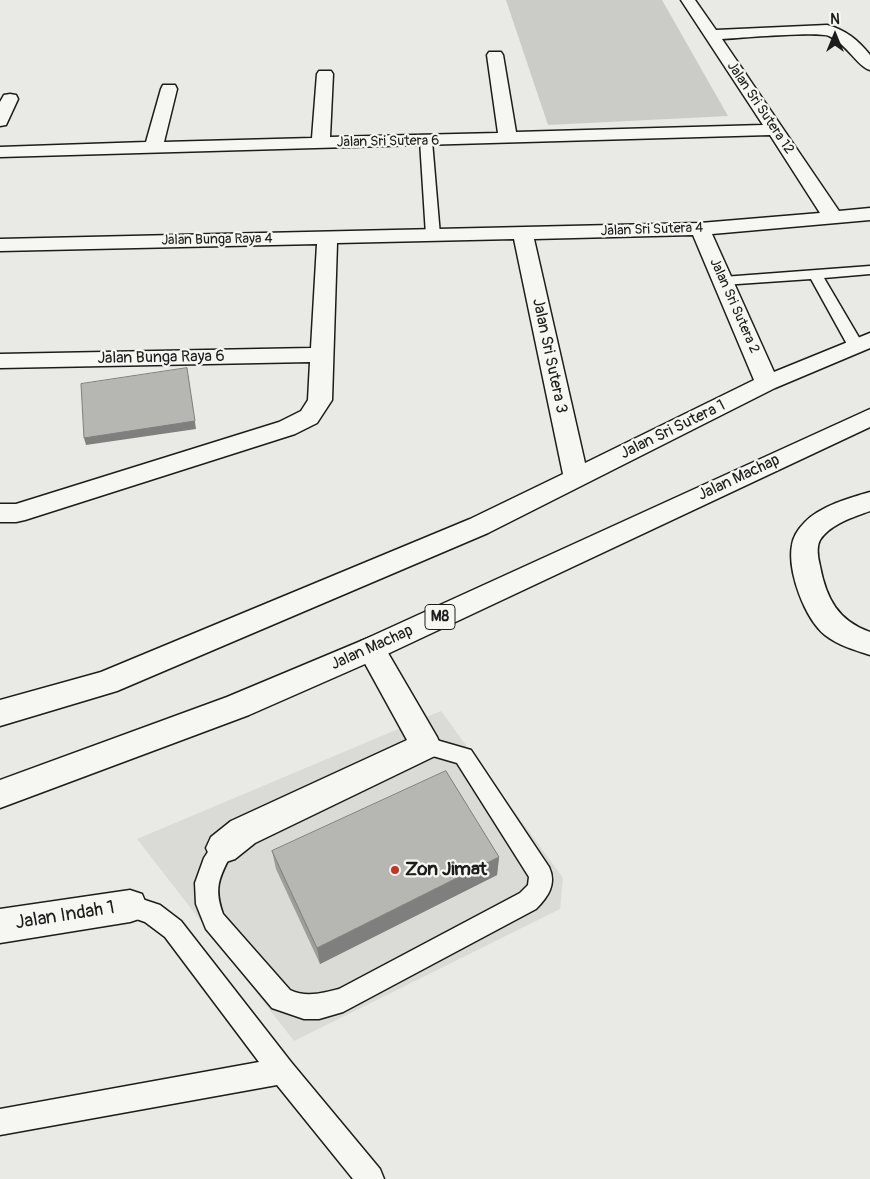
<!DOCTYPE html>
<style>
body{margin:0}
#map{position:relative;width:870px;height:1179px;overflow:hidden;background:#e9e9e5;font-family:Pangolin,sans-serif}
canvas{display:block}
.north{position:absolute;left:810px;top:10px;width:50px;height:50px;-webkit-text-stroke:4px #f6f6f2;paint-order:stroke;rotate:0deg;font-size:14px;font-weight:700;line-height:20px;text-align:center;color:#1c1c1c}
.north::after{content:'';display:block;margin:auto;width:18px;height:22px;background:#1c1c1c;clip-path:polygon(50% 0,100% 100%,50% 72%,0 100%)}
</style>
<div id="map">
<canvas width="870" height="1179"></canvas>
<div class="north">N</div>
</div>
<script>
const g = document.querySelector('canvas').getContext('2d');
g.lineJoin = 'round';
function fillPath(path, color) {
  g.fillStyle = color;
  g.fill(path, 'evenodd');
}
function stroke(path, color, width, dash) {
  g.strokeStyle = color;
  g.lineWidth = width;
  g.lineCap = dash ? 'butt' : 'round';
  g.setLineDash(dash || []);
  g.stroke(path);
}
function write(font, color, halo, rows, align = 'center') {
  g.font = font + ' Pangolin,sans-serif';
  g.lineWidth = 4.5;
  g.setLineDash([]);
  g.textBaseline = 'middle';
  g.strokeStyle = halo;
  g.fillStyle = color;
  for (const [text, x, y, turn = 0] of rows) {
    g.save();
    g.translate(x, y);
    g.rotate((+turn || 0) * Math.PI / 180);
    g.textAlign = isNaN(turn) ? turn : align;
    if (halo) g.strokeText(text, 0, 0);
    g.fillText(text, 0, 0);
    g.restore();
  }
}
fillPath(new Path2D(`
 M441 711 563 878 560 909 294 1041 137 839Z`), '#dadad6');
fillPath(new Path2D(`
 M506 0H662L728 116 548 125Z`), '#cbcbc7');
const lane = new Path2D(`
 M426 137 432 141 440 235 433 239 426 235 420 141Z
 M870 266V274L824 278 864 346 861 349H851L848 346 811 279 723 285 718 284 716 281 718 278 723 277Z
 M426 737 471 750 549 867C557 884 548 897 536 909L343 1012 319 1019H304L272 1008 206 929 196 904 195 883 204 858 215 841 223 838 231 841 234 848C222 874 212 884 223 914L290 990C306 998 323 993 339 989L520 893 528 885 529 877 457 763 419 752 415 746 419 740Z
 M130 895 160 905 181 921 291 1062 380 1169 384 1179H353L277 1085 0 1135V1109L259 1062 165 937 145 922 122 914 118 906 122 898Z`);
const street = new Path2D(`
 M681 0H695L716 30 827 25C846 30 858 40 870 55V70C858 67 846 43 829 36 818 31 740 38 722 39L839 211 870 208V220L712 234 774 372 870 333V348L775 388 488 533 117 691 0 726V700L101 672 470 519 563 474 514 239 337 243 332 400 317 423 295 434 25 520 16 522H0V504H16L279 422 301 411 308 400 310 362 0 368V354L311 348 317 244 0 251V239L700 223 820 213 770 135 0 157V147L146 142 161 89 163 85H175L177 89 164 142 312 138 317 74 319 71H331L333 74 330 137 498 133 487 55 489 52H501L503 55 516 132 763 125ZM693 235 754 380 585 463 534 239Z
 M10 94 16 95 18 99 6 125 0 126V102L4 95Z
 M870 492V511C854 517 830 524 820 540 816 547 818 558 820 566 826 598 838 621 870 632V655C854 650 838 645 825 635 805 619 787 571 792 545 793 537 799 528 805 522 821 506 849 498 870 492Z
 M371 637 381 641 437 737 441 746 437 755 255 843 235 859 223 863 211 859 206 848 211 837 231 821 407 740 357 649 361 641Z
 M130 890 142 894 147 906 142 918 130 922 0 943V909Z`);
const primary = new Path2D(`
 M870 409V427L381 657 249 715 0 808V780L227 697 361 641Z`);
stroke(lane, '#1c1c1c', 3);
stroke(street, '#1c1c1c', 3);
stroke(primary, '#1c1c1c', 3);
fillPath(lane, '#f6f6f2');
fillPath(street, '#f6f6f2');
fillPath(primary, '#f6f6f2');
fillPath(new Path2D(`
 M272 851 499 857 497 875 320 964 276 869Z`), '#9d9d9a');
fillPath(new Path2D(`
 M187 368 196 429 86 445 84 438Z
 M499 857 497 875 320 964 317 948Z`), '#7f7f7d');
const building = new Path2D(`
 M187 368 195 421 84 438 81 384Z
 M446 771 499 857 317 948 272 851Z`);
fillPath(building, '#b6b6b3');
stroke(building, '#7f7f7d', 1);
for (const [x, y, r, color] of [
 [395,870,5,"#c8321e"]
]) {
  const dot = new Path2D();
  dot.arc(x, y, r, 0, 2 * Math.PI);
  g.fillStyle = color;
  g.fill(dot);
  stroke(dot, '#f6f6f2', 2);
}
write('14px', '#1c1c1c', '#f6f6f2', [
 ["Jalan Sri Sutera 12",760,108,56],
 ["Jalan Sri Sutera 6",388,142,-1],
 ["Jalan Sri Sutera 4",652,230,-2],
 ["Jalan Bunga Raya 4",217,240,-1],
 ["Jalan Sri Sutera 2",734,306,66]
]);
for (const [x, y, w] of [
 [440,617,30]
]) {
  const box = new Path2D();
  box.roundRect(x - w / 2, y - 12.5, w, 25, 4);
  g.fillStyle = '#f6f6f2';
  g.fill(box);
  stroke(box, '#1c1c1c', 1);
}
write('bold 15px', '#1c1c1c', null, [
 ["M8",440,617]
]);
write('16px', '#1c1c1c', '#f6f6f2', [
 ["Jalan Sri Sutera 3",549,356,78],
 ["Jalan Bunga Raya 6",161,358,-1],
 ["Jalan Sri Sutera 1",673,430,-26],
 ["Jalan Machap",739,478,-25],
 ["Jalan Machap",372,648,-24]
]);
write('bold 19px', '#1c1c1c', '#f6f6f2', [
 ["Zon Jimat",405,870]
], 'left');
write('19px', '#1c1c1c', '#f6f6f2', [
 ["Jalan Indah 1",65,916,-9]
]);
</script>
